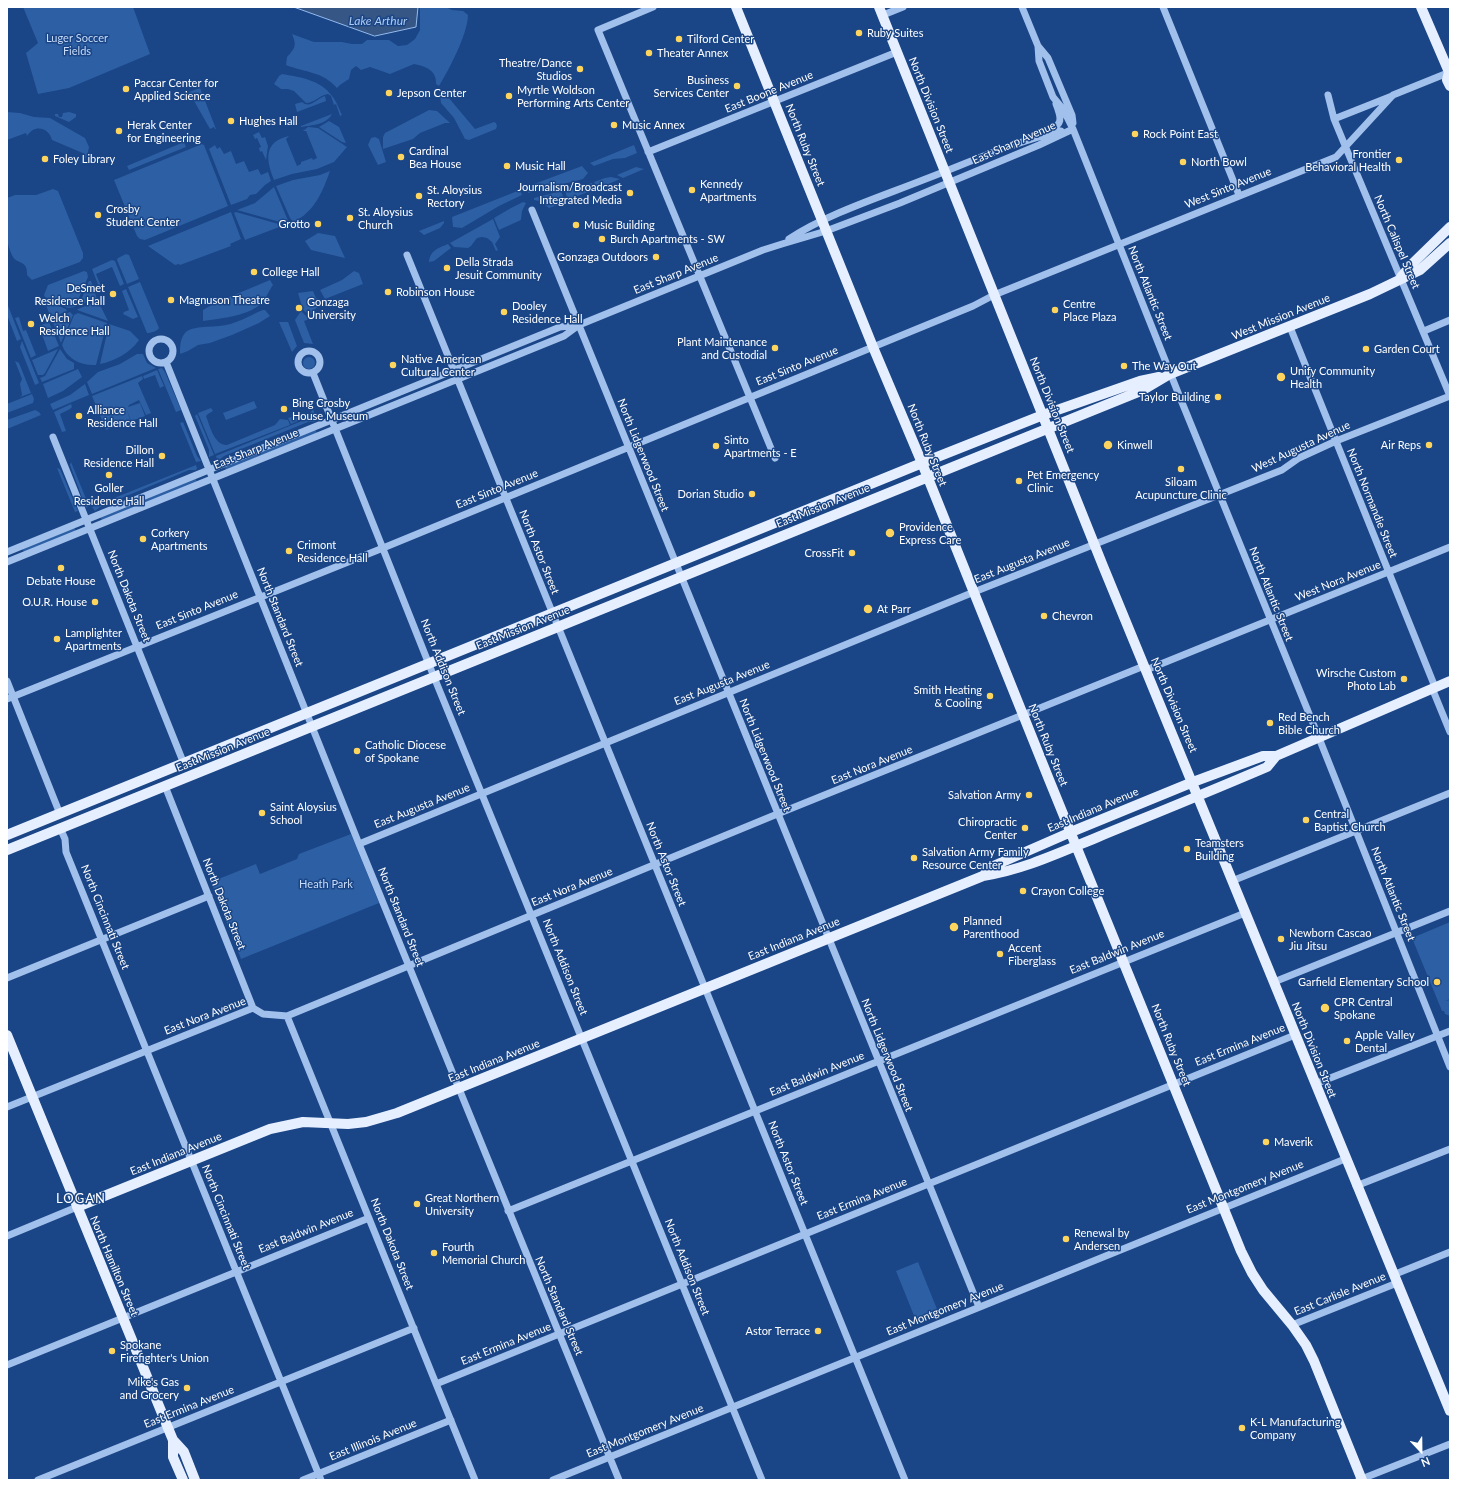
<!DOCTYPE html>
<style>
body{margin:0}
#map{position:relative;width:1457px;height:1487px;overflow:hidden;background:#1a4586;font-family:Lato,sans-serif}
canvas{display:block}
.frame{position:absolute;inset:0;border:8px solid #fff;pointer-events:none}
.north{position:absolute;left:1401px;top:1431px;width:40px;height:40px;-webkit-text-stroke:3px #1a4586;paint-order:stroke;rotate:158deg;font-size:11px;font-weight:700;line-height:16px;text-align:center;color:#fff}
.north::after{content:'';display:block;margin:auto;width:14px;height:18px;background:#fff;clip-path:polygon(50% 0,100% 100%,50% 72%,0 100%)}
</style>
<div id="map">
<canvas width="1457" height="1487"></canvas>
<div class="frame"></div>
<div class="north">N</div>
</div>
<script>
const g = document.querySelector('canvas').getContext('2d');
g.lineJoin = 'round';
function fillPath(path, color) {
  g.fillStyle = color;
  g.fill(path, 'evenodd');
}
function stroke(path, color, width, dash) {
  g.strokeStyle = color;
  g.lineWidth = width;
  g.lineCap = dash ? 'butt' : 'round';
  g.setLineDash(dash || []);
  g.stroke(path);
}
function write(font, color, halo, rows, align = 'center') {
  g.font = font + ' Lato,sans-serif';
  g.lineWidth = 3;
  g.setLineDash([]);
  g.textBaseline = 'middle';
  g.strokeStyle = halo;
  g.fillStyle = color;
  for (const [text, x, y, turn = 0] of rows) {
    g.save();
    g.translate(x, y);
    g.rotate((+turn || 0) * Math.PI / 180);
    g.textAlign = isNaN(turn) ? turn : align;
    if (halo) g.strokeText(text, 0, 0);
    g.fillText(text, 0, 0);
    g.restore();
  }
}
fillPath(new Path2D(`
 M23 7H133L150 54 69 88 38 94 26 53 38 43Z
 M420 7H446L452 10 463 11 468 15C468 33 449 70 439 86L436 84C437 71 426 66 414 64L390 74 370 67 361 70 356 66 351 70 349 79 340 85 337 88C322 71 306 73 286 65L287 57C295 48 297 46 292 34L314 42H342L352 44H362L367 40H389L398 46 407 45 415 39 420 30Z
 M282 74C300 77 321 80 332 96 337 102 339 109 342 115L340 116 336 104 334 105 331 96 328 94C320 95 314 103 306 103L294 91 288 89H281L274 84 279 76Z
 M200 88 216 129H215L214 127 210 129 189 92Z
 M443 91 475 129 494 122 496 123 497 126 496 129 469 140 465 139 454 118 441 103 440 95Z
 M325 96 326 101 297 112 295 104 302 102C310 109 316 99 325 96Z
 M429 110 437 111 450 123H445L420 133 413 139 383 149V137L385 133Z
 M7 112 20 113 34 117 50 118 85 138 89 147 88 152 84 164H81L85 154 52 140C49 127 34 124 27 136L26 133 7 140Z
 M69 112 76 114V117L69 122 55 116V114H58L59 117H62L63 113Z
 M332 114C326 125 312 125 301 127V126Z
 M329 121 339 127 346 143 342 142 319 127Z
 M308 127 318 128 347 147 334 162 317 169 292 174 274 180C266 160 263 142 289 136L286 139 297 166 301 164V162L312 158 313 160 317 158 306 131H303Z
 M259 132 262 138 265 137 268 146 266 160 262 151 260 152 259 148 261 147 257 138 255 139 253 135Z
 M375 137 379 139 386 162 378 165 368 145 371 138Z
 M184 142 186 147 129 170 127 166Z
 M202 144 204 145 228 206 145 240 140 239 137 236 114 180Z
 M215 145 217 149 220 147 224 154 231 151 236 164 244 161 249 172 258 169 261 175 268 172 271 181 265 185 256 194 250 195 247 199 231 205 209 149Z
 M634 145 637 153 625 158 613 159 594 166 590 163Z
 M582 166 588 173 583 179 528 193 526 187Z
 M636 167 644 169 623 178 617 175Z
 M330 171C323 191 314 213 293 222L290 218 276 186 293 180 320 175Z
 M611 177 620 179 597 189 594 182 605 178Z
 M592 183 595 189 568 200 565 191Z
 M274 187 289 223 287 224 237 210 255 203Z
 M53 189 58 191 83 253V258L80 262 32 280 27 275C28 260 17 264 13 257 3 239 7 217 7 198L15 195H36Z
 M520 190 522 195 499 206 462 228 453 227 452 217Z
 M561 191 565 202 549 208 539 201 534 200V198Z
 M523 202 526 203 522 211 521 220 499 230 494 218 511 208Z
 M231 212 241 239 230 244 231 246 180 265 179 264 175 265 148 246Z
 M236 212 282 225V226L245 240 234 213Z
 M493 219 500 237 495 244 498 250 496 251 492 242 487 238 482 237 477 238 471 246 468 248 454 247 450 243Z
 M444 221V223L440 228 424 235 419 231Z
 M318 233 335 236 345 258 311 250 305 241Z
 M448 244 451 248 434 261 429 262C430 250 439 248 448 244Z
 M126 254 129 255 139 279 127 284 117 260 118 258Z
 M112 260 115 261 124 284 120 286 112 267 96 274 103 291 101 292 92 269Z
 M84 271 87 272 88 277 75 307 68 308 45 297 44 295 48 285Z
 M354 271 359 273 363 284 325 299 320 290 342 280Z
 M270 280 273 285C269 290 266 299 261 304 245 317 222 318 203 321V310L215 303Z
 M89 281H91L97 299 79 305Z
 M140 282 159 328C158 331 150 333 147 333L128 287Z
 M126 289 138 317 133 319 123 314 124 312 129 310 122 291Z
 M313 291 316 298 322 300 323 303 314 310 310 316 301 308V303L298 293Z
 M44 300 66 309 67 311 51 318Z
 M98 301 108 321 77 310 78 309Z
 M7 303 21 339 17 341 7 315Z
 M263 310H265L270 316 259 323 232 335 210 343 198 345 188 351 180 354C180 346 180 339 185 333 191 326 210 327 219 326 235 325 248 316 263 310Z
 M301 311 309 319 304 321 313 344 304 343 295 320Z
 M70 312 73 315 61 343 52 320Z
 M78 313 107 323 96 365C81 366 67 359 62 345L74 315Z
 M19 317 23 331 26 330 36 355 31 358 15 318Z
 M49 322 59 346 48 351 39 326Z
 M279 322H288L297 346 292 352Z
 M109 324 130 331 139 340C130 353 115 361 100 364Z
 M22 341 39 383 35 385 20 347Z
 M58 349 45 373 43 375H38L32 360Z
 M60 349 67 359 74 363V369L42 382 40 378 45 376Z
 M137 354H143L147 363 156 368 92 394 87 382 98 372 120 364Z
 M303 363a6 6 0 1 1 12 0a6 6 0 1 1-12 0Z
 M15 361 19 363 31 393 20 397 22 395 20 384 22 379Z
 M162 368 165 372 181 410 176 412 158 369Z
 M78 369 82 377 63 391 48 398 43 384Z
 M157 370 164 386 160 388 155 375 144 379 143 376Z
 M142 376 143 379 138 383 151 413 146 415 139 400 129 405 128 407 140 403 145 416 131 421 127 410 131 423 120 428 118 425 106 430 92 396Z
 M85 384 89 395 53 410 50 404 70 395Z
 M32 394 34 399 33 403 7 413V404Z
 M254 401 257 408 226 420 223 413Z
 M71 404 72 407 70 409 60 414 66 431 62 432 54 412Z
 M211 408 213 411 208 414 206 416C210 426 214 445 227 445L275 425 280 419 288 420 290 425 215 454 198 413Z
 M313 409 315 414 291 424 288 418 302 414 308 416Z
 M35 410 39 412 41 415 7 429V420Z
 M197 414 214 455 209 457V450L195 416Z
 M314 416 316 419 315 422H308L224 456 219 460 217 459 216 456Z
 M183 422 197 456 201 461 196 462 180 423Z
 M315 429 317 433 226 470 224 465Z
 M71 462 89 506 86 508 70 465Z
 M196 465 197 468 196 470H189L100 507 95 511 92 507Z
 M57 468 60 469 78 511 75 512Z
 M195 477 197 482 102 521 100 516Z
 M74 527 76 531 24 552 22 548Z
 M351 834 379 903 241 959 211 882 256 864 260 874 297 859 299 854Z
 M1450 922V999L1445 1001 1450 1000V1016L1445 1014 1444 1011H1442L1412 938Z
 M918 1262 939 1314 917 1323 896 1271Z`), '#2d5fa4');
const water = new Path2D(`
 M294 7H418L416 27 375 36Z`);
fillPath(water, '#365786');
stroke(water, '#94bbee', 1);
stroke(new Path2D(`
 M653 7 598 30 775 458
 M1022 7 1038 46 1039 61 1053 97 1063 109 1073 129 1181 400 1319 738 1450 1067
 M1163 7 1239 195
 M883 15 903 7
 M1038 46 1048 58 1072 115 1073 123
 M1334 119 1392 96
 M1047 132C1063 125 1062 119 1056 104
 M648 152 897 52
 M532 210 979 1307
 M789 239C827 214 880 197 923 180 968 163 1013 142 1061 131
 M407 255 905 1480
 M1290 327 1435 687
 M1424 331 1450 320
 M149 351a12 12 0 1 1 24 0a12 12 0 1 1-24 0Z
 M298 362a11 11 0 1 1 22 0a11 11 0 1 1-22 0Z
 M166 362 359 844 619 1480
 M313 373 434 677 762 1480
 M53 437 184 764
 M7 552 560 327 578 325
 M7 562 564 336 579 325 763 250 782 244 826 231 900 203 1039 145 1073 129
 M1146 670 1450 547
 M7 681 60 814
 M1432 688 1450 732
 M7 699 383 548 973 306 994 295 1336 157 1393 95 1450 72
 M165 786 253 1008
 M60 828 65 839 66 852 321 1480
 M359 844 974 592 1282 470 1299 458 1336 441 1450 396 1346 148 1334 119 1328 95
 M1232 881 1450 793
 M7 978 209 896
 M1274 982 1450 911
 M287 1016 475 1480
 M1315 1084 1450 1031
 M7 1107 253 1008 263 1014 287 1016 770 817 1144 666
 M1356 1186 1450 1149
 M508 1211 1245 913
 M7 1236 77 1207
 M1393 1275 1450 1252
 M1292 1325 1397 1283
 M7 1365 369 1218
 M436 1384 1295 1035
 M38 1480 414 1328
 M303 1480 451 1420
 M553 1480 1345 1159
 M1359 1480 1450 1444`), '#a1c0ec', 7);
stroke(new Path2D(`
 M736 7 873 347 922 463 1048 777 1241 1251 1252 1273 1263 1290 1292 1325 1306 1345 1314 1361 1362 1480
 M879 7 1103 566 1450 1411
 M1421 7 1449 72 1447 80 1450 86
 M1401 277 1413 263 1450 227
 M7 835 922 463 1043 415 1140 381 1159 377
 M7 850 1143 390 1170 374 1370 294 1420 270 1450 243
 M983 876 991 867 1071 832 1193 782 1263 756H1276L1450 681
 M7 1035 168 1428 173 1440V1457L183 1480
 M77 1207 270 1129 303 1122 348 1124 366 1122 397 1113 983 876C1023 870 1061 852 1098 837 1154 814 1211 791 1267 767L1276 756
 M173 1440 184 1452 195 1480`), '#e6efff', 10);
for (const [x, y, r, color] of [
 [859,33,4,"#fdd55e"],
 [679,39,4,"#fdd55e"],
 [649,53,4,"#fdd55e"],
 [580,69,4,"#fdd55e"],
 [737,86,4,"#fdd55e"],
 [126,89,4,"#fdd55e"],
 [389,93,4,"#fdd55e"],
 [509,96,4,"#fdd55e"],
 [231,121,4,"#fdd55e"],
 [614,125,4,"#fdd55e"],
 [119,131,4,"#fdd55e"],
 [1135,134,4,"#fdd55e"],
 [401,157,4,"#fdd55e"],
 [45,159,4,"#fdd55e"],
 [1399,160,4,"#fdd55e"],
 [1183,162,4,"#fdd55e"],
 [507,166,4,"#fdd55e"],
 [692,190,4,"#fdd55e"],
 [630,193,4,"#fdd55e"],
 [419,196,4,"#fdd55e"],
 [98,215,4,"#fdd55e"],
 [350,218,4,"#fdd55e"],
 [318,224,4,"#fdd55e"],
 [576,225,4,"#fdd55e"],
 [602,239,4,"#fdd55e"],
 [656,257,4,"#fdd55e"],
 [447,268,4,"#fdd55e"],
 [254,272,4,"#fdd55e"],
 [388,292,4,"#fdd55e"],
 [113,294,4,"#fdd55e"],
 [171,300,4,"#fdd55e"],
 [299,308,4,"#fdd55e"],
 [1055,310,4,"#fdd55e"],
 [504,312,4,"#fdd55e"],
 [31,324,4,"#fdd55e"],
 [775,348,4,"#fdd55e"],
 [1366,349,4,"#fdd55e"],
 [393,365,4,"#fdd55e"],
 [1124,366,4,"#fdd55e"],
 [1281,377,5,"#fdd55e"],
 [1218,397,4,"#fdd55e"],
 [284,409,4,"#fdd55e"],
 [79,416,4,"#fdd55e"],
 [1108,445,5,"#fdd55e"],
 [1429,445,4,"#fdd55e"],
 [716,446,4,"#fdd55e"],
 [162,456,4,"#fdd55e"],
 [1181,469,4,"#fdd55e"],
 [109,475,4,"#fdd55e"],
 [1019,481,4,"#fdd55e"],
 [752,494,4,"#fdd55e"],
 [890,533,5,"#fdd55e"],
 [143,539,4,"#fdd55e"],
 [289,551,4,"#fdd55e"],
 [852,553,4,"#fdd55e"],
 [61,568,4,"#fdd55e"],
 [95,602,4,"#fdd55e"],
 [868,609,5,"#fdd55e"],
 [1044,616,4,"#fdd55e"],
 [57,639,4,"#fdd55e"],
 [1404,679,4,"#fdd55e"],
 [990,696,4,"#fdd55e"],
 [1270,723,4,"#fdd55e"],
 [357,751,4,"#fdd55e"],
 [1029,795,4,"#fdd55e"],
 [262,813,4,"#fdd55e"],
 [1306,820,4,"#fdd55e"],
 [1025,828,4,"#fdd55e"],
 [1187,849,4,"#fdd55e"],
 [914,858,4,"#fdd55e"],
 [1023,891,4,"#fdd55e"],
 [954,927,5,"#fdd55e"],
 [1281,939,4,"#fdd55e"],
 [1000,954,4,"#fdd55e"],
 [1437,982,4,"#fdd55e"],
 [1325,1008,5,"#fdd55e"],
 [1347,1041,4,"#fdd55e"],
 [1266,1142,4,"#fdd55e"],
 [417,1204,4,"#fdd55e"],
 [1066,1239,4,"#fdd55e"],
 [434,1253,4,"#fdd55e"],
 [818,1331,4,"#fdd55e"],
 [112,1351,4,"#fdd55e"],
 [187,1388,4,"#fdd55e"],
 [1242,1428,4,"#fdd55e"]
]) {
  const dot = new Path2D();
  dot.arc(x, y, r, 0, 2 * Math.PI);
  g.fillStyle = color;
  g.fill(dot);
  stroke(dot, '#1a4586', 1.5);
}
write('11px', '#fff', '#1a4586', [
 ["Ruby Suites",867,33],
 ["Tilford Center",687,39],
 ["Theater Annex",657,53],
 ["Theatre/Dance",572,63,"right"],
 ["Studios",572,76,"right"],
 ["Business",729,80,"right"],
 ["Services Center",729,93,"right"],
 ["Paccar Center for",134,83],
 ["Applied Science",134,96],
 ["Myrtle Woldson",517,90],
 ["Performing Arts Center",517,103],
 ["Jepson Center",397,93],
 ["Hughes Hall",239,121],
 ["Herak Center",127,125],
 ["for Engineering",127,138],
 ["Music Annex",622,125],
 ["Rock Point East",1143,134],
 ["Cardinal",409,151],
 ["Bea House",409,164],
 ["Frontier",1391,154,"right"],
 ["Behavioral Health",1391,167,"right"],
 ["Foley Library",53,159],
 ["North Bowl",1191,162],
 ["Music Hall",515,166],
 ["Kennedy",700,184],
 ["Apartments",700,197],
 ["Journalism/Broadcast",622,187,"right"],
 ["Integrated Media",622,200,"right"],
 ["St. Aloysius",427,190],
 ["Rectory",427,203],
 ["Crosby",106,209],
 ["Student Center",106,222],
 ["St. Aloysius",358,212],
 ["Church",358,225],
 ["Grotto",310,224,"right"],
 ["Music Building",584,225],
 ["Burch Apartments - SW",610,239],
 ["Gonzaga Outdoors",648,257,"right"],
 ["Della Strada",455,262],
 ["Jesuit Community",455,275],
 ["College Hall",262,272],
 ["DeSmet",105,288,"right"],
 ["Residence Hall",105,301,"right"],
 ["Robinson House",396,292],
 ["Magnuson Theatre",179,300],
 ["Gonzaga",307,302],
 ["University",307,315],
 ["Centre",1063,304],
 ["Place Plaza",1063,317],
 ["Dooley",512,306],
 ["Residence Hall",512,319],
 ["Welch",39,318],
 ["Residence Hall",39,331],
 ["Plant Maintenance",767,342,"right"],
 ["and Custodial",767,355,"right"],
 ["Garden Court",1374,349],
 ["Native American",401,359],
 ["Cultural Center",401,372],
 ["The Way Out",1132,366],
 ["Unify Community",1290,371],
 ["Health",1290,384],
 ["Taylor Building",1210,397,"right"],
 ["Bing Crosby",292,403],
 ["House Museum",292,416],
 ["Alliance",87,410],
 ["Residence Hall",87,423],
 ["Sinto",724,440],
 ["Apartments - E",724,453],
 ["Kinwell",1117,445],
 ["Air Reps",1421,445,"right"],
 ["Dillon",154,450,"right"],
 ["Residence Hall",154,463,"right"],
 ["Pet Emergency",1027,475],
 ["Clinic",1027,488],
 ["Siloam",1181,482,"center"],
 ["Acupuncture Clinic",1181,495,"center"],
 ["Goller",109,488,"center"],
 ["Residence Hall",109,501,"center"],
 ["Dorian Studio",744,494,"right"],
 ["Providence",899,527],
 ["Express Care",899,540],
 ["Corkery",151,533],
 ["Apartments",151,546],
 ["Crimont",297,545],
 ["Residence Hall",297,558],
 ["CrossFit",844,553,"right"],
 ["Debate House",61,581,"center"],
 ["O.U.R. House",87,602,"right"],
 ["At Parr",877,609],
 ["Chevron",1052,616],
 ["Lamplighter",65,633],
 ["Apartments",65,646],
 ["Wirsche Custom",1396,673,"right"],
 ["Photo Lab",1396,686,"right"],
 ["Smith Heating",982,690,"right"],
 ["& Cooling",982,703,"right"],
 ["Red Bench",1278,717],
 ["Bible Church",1278,730],
 ["Catholic Diocese",365,745],
 ["of Spokane",365,758],
 ["Salvation Army",1021,795,"right"],
 ["Saint Aloysius",270,807],
 ["School",270,820],
 ["Central",1314,814],
 ["Baptist Church",1314,827],
 ["Chiropractic",1017,822,"right"],
 ["Center",1017,835,"right"],
 ["Teamsters",1195,843],
 ["Building",1195,856],
 ["Salvation Army Family",922,852],
 ["Resource Center",922,865],
 ["Crayon College",1031,891],
 ["Planned",963,921],
 ["Parenthood",963,934],
 ["Newborn Cascao",1289,933],
 ["Jiu Jitsu",1289,946],
 ["Accent",1008,948],
 ["Fiberglass",1008,961],
 ["Garfield Elementary School",1429,982,"right"],
 ["CPR Central",1334,1002],
 ["Spokane",1334,1015],
 ["Apple Valley",1355,1035],
 ["Dental",1355,1048],
 ["Maverik",1274,1142],
 ["Great Northern",425,1198],
 ["University",425,1211],
 ["Renewal by",1074,1233],
 ["Andersen",1074,1246],
 ["Fourth",442,1247],
 ["Memorial Church",442,1260],
 ["Astor Terrace",810,1331,"right"],
 ["Spokane",120,1345],
 ["Firefighter's Union",120,1358],
 ["Mike's Gas",179,1382,"right"],
 ["and Grocery",179,1395,"right"],
 ["K-L Manufacturing",1250,1422],
 ["Company",1250,1435]
], 'left');
write('11px', '#c6dbf9', '#1a4586', [
 ["Luger Soccer",77,38],
 ["Fields",77,51],
 ["Heath Park",326,884]
]);
write('11px', '#fff', '#1a4586', [
 ["East Boone Avenue",769,92,-22],
 ["North Division Street",931,105,68],
 ["East Sharp Avenue",1014,143,-24],
 ["North Ruby Street",805,145,68],
 ["West Sinto Avenue",1228,188,-22],
 ["North Calispel Street",1397,242,67],
 ["East Sharp Avenue",676,274,-22],
 ["North Atlantic Street",1150,293,68],
 ["West Mission Avenue",1281,317,-22],
 ["East Sinto Avenue",797,366,-22],
 ["North Division Street",1052,405,68],
 ["North Ruby Street",927,445,68],
 ["West Augusta Avenue",1301,447,-25],
 ["East Sharp Avenue",256,449,-22],
 ["North Lidgerwood Street",643,455,68],
 ["East Sinto Avenue",497,489,-22],
 ["North Normandie Street",1372,503,68],
 ["East Mission Avenue",823,506,-22],
 ["North Astor Street",539,552,68],
 ["East Augusta Avenue",1022,561,-22],
 ["West Nora Avenue",1338,581,-22],
 ["North Atlantic Street",1271,594,68],
 ["North Dakota Street",129,596,68],
 ["East Sinto Avenue",197,610,-22],
 ["North Standard Street",280,617,68],
 ["East Mission Avenue",523,628,-22],
 ["North Addison Street",443,667,68],
 ["East Augusta Avenue",722,683,-22],
 ["North Division Street",1174,705,67],
 ["North Ruby Street",1048,745,68],
 ["East Mission Avenue",223,750,-22],
 ["North Lidgerwood Street",765,755,68],
 ["East Nora Avenue",872,765,-22],
 ["East Augusta Avenue",422,806,-22],
 ["East Indiana Avenue",1093,810,-23],
 ["North Astor Street",666,864,68],
 ["East Nora Avenue",572,887,-22],
 ["North Atlantic Street",1393,894,68],
 ["North Dakota Street",224,904,68],
 ["North Cincinnati Street",105,917,68],
 ["North Standard Street",401,917,68],
 ["East Indiana Avenue",794,939,-22],
 ["East Baldwin Avenue",1117,952,-22],
 ["North Addison Street",565,967,68],
 ["East Nora Avenue",205,1016,-21],
 ["North Ruby Street",1171,1045,68],
 ["East Ermina Avenue",1240,1045,-22],
 ["North Division Street",1314,1050,68],
 ["North Lidgerwood Street",887,1055,68],
 ["East Indiana Avenue",494,1061,-22],
 ["East Baldwin Avenue",817,1074,-22],
 ["East Indiana Avenue",176,1154,-22],
 ["North Astor Street",788,1163,68],
 ["East Montgomery Avenue",1245,1187,-22],
 ["East Ermina Avenue",862,1199,-22],
 ["North Cincinnati Street",226,1217,68],
 ["East Baldwin Avenue",306,1231,-22],
 ["North Dakota Street",392,1244,68],
 ["North Hamilton Street",114,1266,67],
 ["North Addison Street",687,1267,68],
 ["East Carlisle Avenue",1340,1294,-22],
 ["North Standard Street",559,1306,67],
 ["East Montgomery Avenue",945,1309,-22],
 ["East Ermina Avenue",506,1344,-22],
 ["East Ermina Avenue",189,1407,-22],
 ["East Montgomery Avenue",645,1431,-22],
 ["East Illinois Avenue",373,1440,-22]
]);
write('italic 12px', '#adcbf3', '#1a4586', [
 ["Lake Arthur",378,21]
]);
g.letterSpacing = '1px';
write('13px', '#fff', '#1a4586', [
 ["LOGAN",81,1199]
]);
g.letterSpacing = '0px';
</script>
